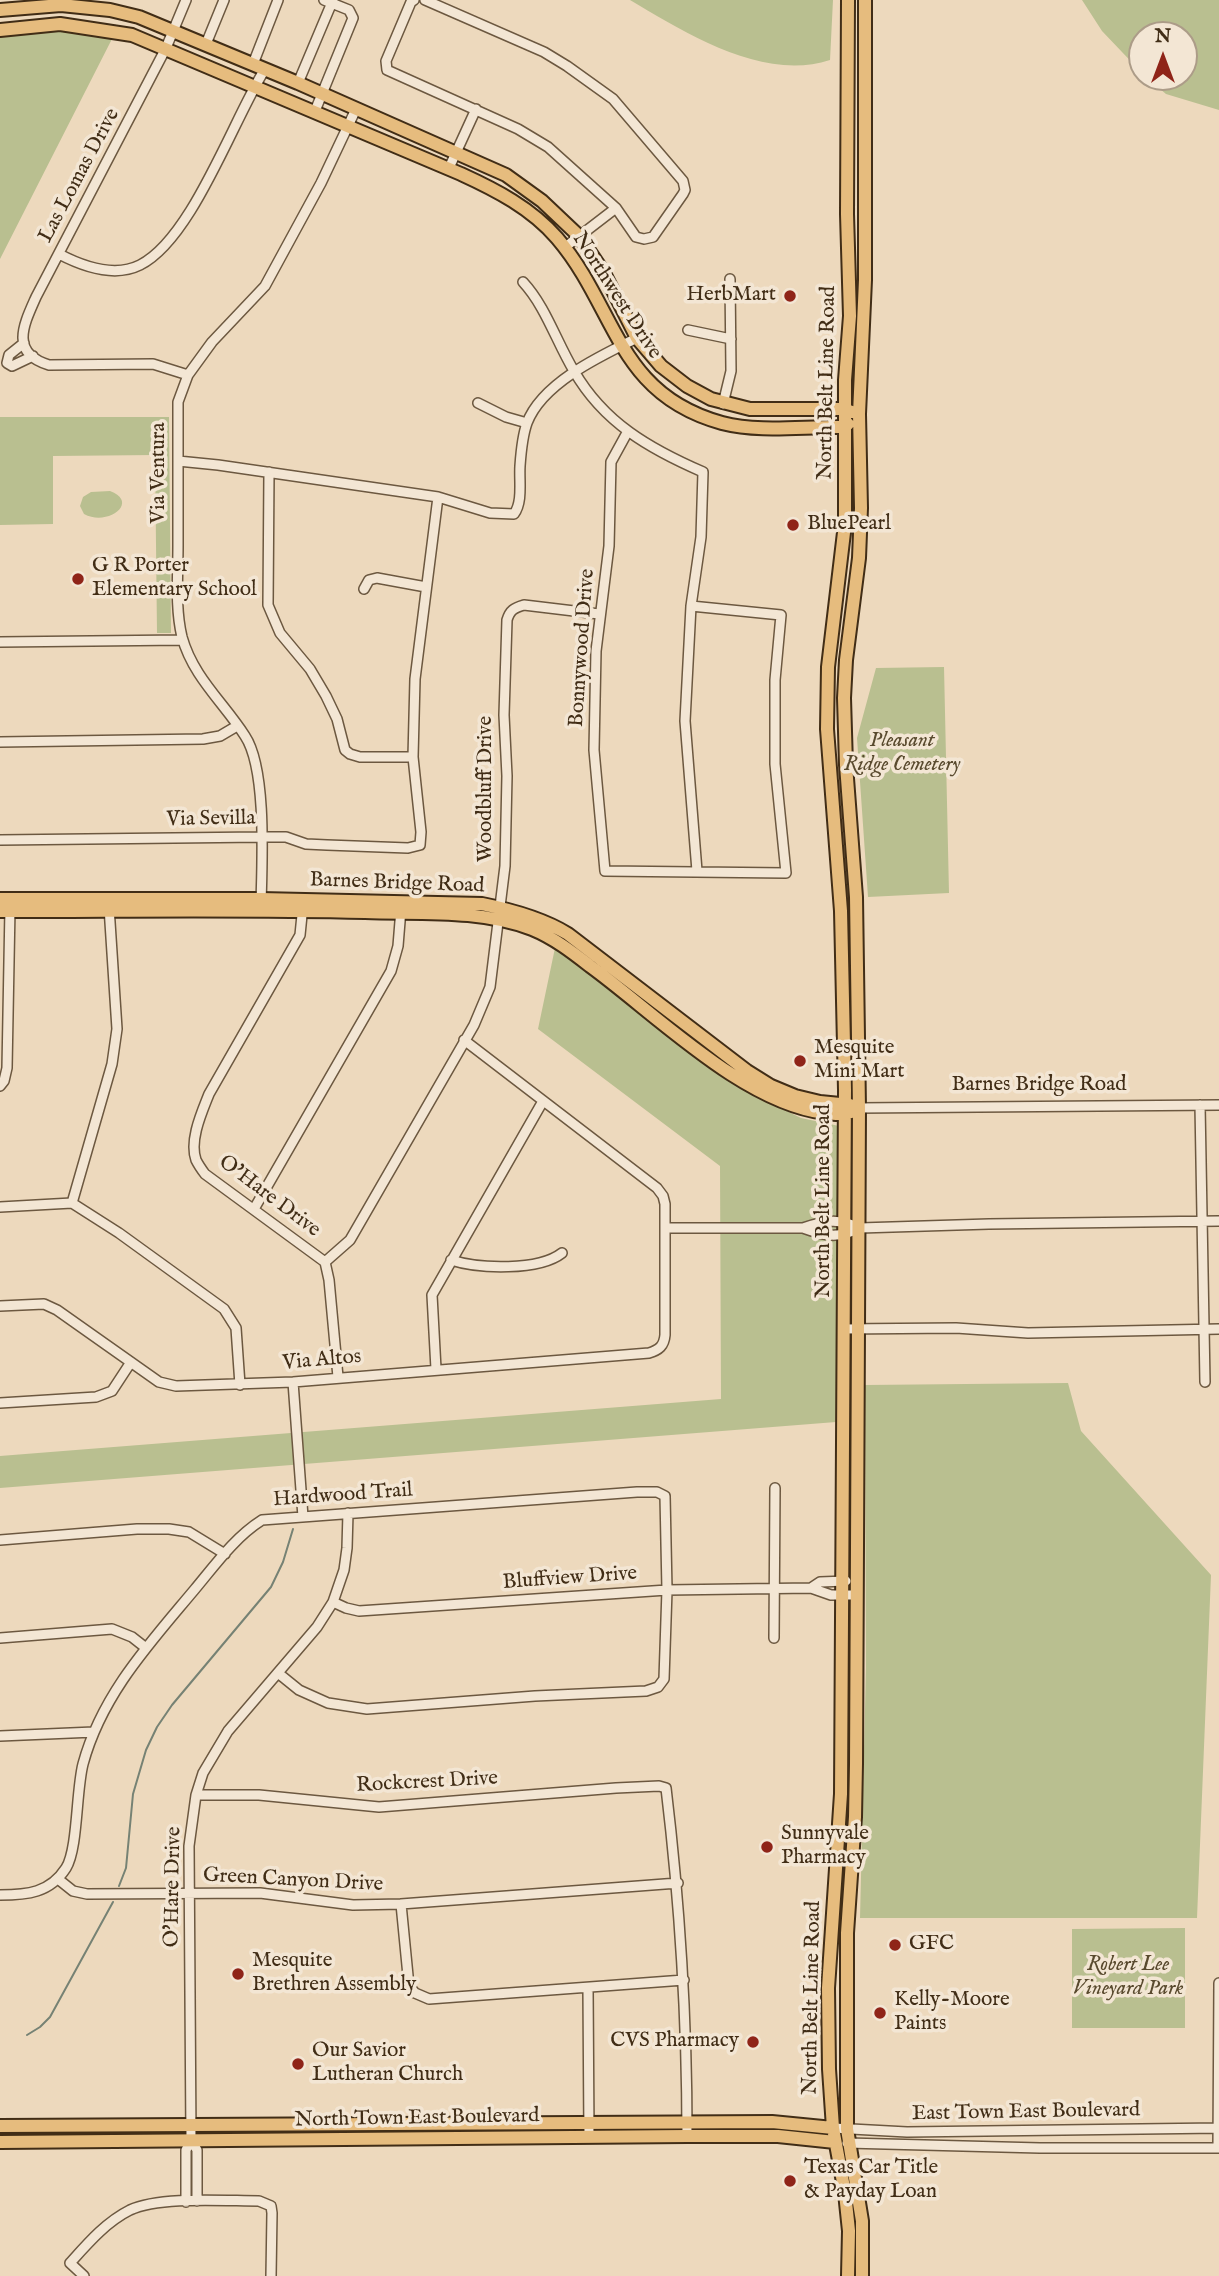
<!DOCTYPE html>
<style>
body{margin:0}
#map{position:relative;width:1219px;height:2276px;overflow:hidden;background:#edd9bd;font-family:"IM FELL English",serif}
canvas{display:block}
.north{position:absolute;left:1128px;top:21px;width:70px;height:70px;box-sizing:border-box;background:#f3e6d4;border:2px solid #ac9c88;border-radius:50%;rotate:0deg;font-size:19px;font-weight:700;line-height:28px;text-align:center;color:#412d16}
.north::after{content:'';display:block;margin:auto;width:24px;height:32px;background:#8f2418;clip-path:polygon(50% 0,100% 100%,50% 72%,0 100%)}
</style>
<div id="map">
<canvas width="1219" height="2276"></canvas>
<div class="north">N</div>
</div>
<script>
const g = document.querySelector('canvas').getContext('2d');
g.lineJoin = 'round';
function fillPath(path, color) {
  g.fillStyle = color;
  g.fill(path, 'evenodd');
}
function stroke(path, color, width, dash) {
  g.strokeStyle = color;
  g.lineWidth = width;
  g.lineCap = dash ? 'butt' : 'round';
  g.setLineDash(dash || []);
  g.stroke(path);
}
function write(font, color, halo, rows, align = 'center') {
  g.font = font + ' "IM FELL English",serif';
  g.lineWidth = 7;
  g.setLineDash([]);
  g.textBaseline = 'middle';
  g.strokeStyle = halo;
  g.fillStyle = color;
  for (const [text, x, y, turn = 0] of rows) {
    g.save();
    g.translate(x, y);
    g.rotate((+turn || 0) * Math.PI / 180);
    g.textAlign = isNaN(turn) ? turn : align;
    if (halo) g.strokeText(text, 0, 0);
    g.fillText(text, 0, 0);
    g.restore();
  }
}
fillPath(new Path2D(`
 M630 0H833L830 60C763 82 686 33 630 0Z
 M1082 0H1219V110L1166 94 1146 77H1184V35H1142V73L1102 31Z
 M42 28 114 35 0 259V34Z
 M0 417H169L171 633H157L155 455 53 456V524L0 525Z
 M110 491C140 502 108 527 84 514L80 506 83 497 91 492Z
 M944 667 949 893 868 897 857 738 876 668Z
 M555 948 762 1099 801 1118 839 1126 836 1422 0 1488V1456L721 1399 720 1166 538 1029Z
 M1068 1383 1081 1431 1211 1575 1197 1918H860L866 1668 865 1385Z
 M1185 1928V2028H1072V1929Z`), '#b9bf90');
stroke(new Path2D(`
 M119 1886 126 1868 133 1794 146 1750 157 1727 172 1705 271 1587 283 1562 293 1529
 M27 2035 40 2027 50 2017 113 1902`), '#768274', 2);
const minor = new Path2D(`
 M186 0 166 48 36 297C24 324 9 353 49 365L153 364 188 375
 M414 0 411 2 386 61 387 70 518 129 548 147 616 208 636 237 644 239 653 237 683 194 685 190 683 181 613 99 567 66 544 52 425 0
 M206 44 224 0
 M253 64 278 0
 M298 83 333 0
 M315 111 353 18 349 10 324 0
 M449 168 476 109
 M564 248 616 208
 M59 254C82 266 114 278 140 265 192 239 233 120 265 69
 M523 282C546 307 556 341 574 371 604 423 650 449 703 472L701 537 691 606 685 721 697 871
 M688 330 731 339
 M24 343 9 355 7 363 12 366 33 356
 M478 403 506 417 527 423
 M723 404 731 371 730 279
 M628 431 611 462 609 546 596 651 594 750 605 871 786 873 775 764V680L781 615 691 606
 M178 461 218 465 438 497 490 513 514 514C523 502 519 481 520 466 521 452 522 437 527 423 542 383 600 356 637 338
 M269 472 268 605 280 633 310 669 326 696 337 719 345 750 350 754 360 757H413
 M364 589 369 580 377 578 426 587
 M0 642 183 640
 M0 742 203 739 220 736 237 726
 M0 840 261 837H286L306 844 327 845 408 848 420 845 421 832 413 757 415 679 438 497
 M261 904C262 863 267 769 245 736 224 703 193 677 182 637 175 608 178 576 178 546 178 498 178 450 178 402L188 375 212 342 265 286 321 183 356 109
 M303 905 300 935 209 1094C202 1112 189 1140 196 1160 198 1164 202 1170 205 1174L325 1262 329 1280 338 1377
 M0 1086 4 1081 7 1068 10 908
 M1200 1105 1205 1382
 M859 1108 1219 1105
 M72 1203 112 1064 117 1029 109 907
 M0 1207 72 1203 119 1233 224 1309 236 1328 240 1385
 M254 1209 391 971 398 946 401 909
 M666 1228H803C825 1236 838 1239 860 1228L989 1224 1219 1221
 M803 1228C826 1220 838 1218 860 1228
 M451 1260C479 1269 539 1271 562 1253
 M325 1262 350 1240 474 1025 490 987 505 866 507 776 504 715 507 620C510 610 514 608 524 605L599 614
 M0 1306 44 1304 57 1310 159 1382 176 1386 293 1382 649 1353C659 1350 664 1346 665 1335V1204L663 1196 657 1188 464 1040
 M843 1329 956 1328 1028 1333 1219 1329
 M436 1369 432 1295 543 1101
 M293 1382 303 1517
 M0 1403 96 1397 112 1391 131 1362
 M0 1540 137 1529H169L189 1532 225 1554
 M811 1588 820 1582 846 1581
 M333 1602 346 1608 359 1611 667 1590 811 1588 831 1595H857
 M0 1638 112 1629 132 1637 146 1648
 M774 1638 775 1488
 M0 1736 94 1732
 M196 1795H259L379 1807 616 1788 659 1786 666 1788C680 1904 687 2019 687 2136
 M58 1879 73 1891 87 1894 260 1893 353 1905 401 1904 678 1883
 M0 1895C27 1895 50 1893 66 1868 78 1849 76 1791 83 1764 102 1694 150 1643 195 1589 215 1565 235 1537 262 1520L637 1492H657L665 1496 667 1590 664 1679 658 1687 646 1691 535 1696 367 1709 328 1703 299 1690 278 1673
 M401 1904 409 1986 415 1993 429 1999 684 1980
 M588 1988 589 2137
 M833 2128 907 2132 1219 2128
 M191 2140 197 2150V2201
 M847 2143 1040 2148H1219
 M1218 2148 1219 1983
 M186 2202V2150L191 2140 189 1846 196 1795 203 1773 228 1731 317 1627 333 1602 344 1570 347 1548 348 1513
 M84 2276 70 2263C88 2243 106 2222 130 2210 160 2196 225 2201 259 2201L271 2206 272 2213 271 2276`);
const major = new Path2D(`
 M848 0 847 214 850 316 845 380V524L828 667 827 729 841 911 845 1090 841 1794 828 1988 829 2069 833 2128 845 2193 849 2231 848 2276
 M0 10 61 5 110 10 139 17 298 83 506 175 542 201 579 236 604 273 637 338 661 366 687 386 711 399 750 409H844L852 412
 M0 30 60 24 132 35 461 174C496 190 531 208 557 238 617 308 616 394 722 423 761 433 804 426 844 427L848 424
 M0 899H261L482 904C512 910 542 918 568 934L747 1071 771 1086 795 1096 820 1102 850 1105
 M0 911C122 911 243 909 365 912 420 914 480 909 532 929 554 938 572 952 590 966 656 1014 743 1103 825 1113 834 1114 842 1115 851 1112
 M0 2126 772 2122 833 2128
 M0 2142 687 2136H778L835 2142
 M862 2276V2221L847 2129V1933L855 1817 856 1764 859 1108 856 897 846 765 844 698 846 660 859 558 861 508 859 414 865 280V0`);
stroke(minor, '#6c5840', 12);
stroke(major, '#412d16', 16);
stroke(minor, '#f3e6d4', 9);
stroke(major, '#e6bc7e', 12);
for (const [x, y, r, color] of [
 [790,296,7,"#8f2418"],
 [793,525,7,"#8f2418"],
 [78,579,7,"#8f2418"],
 [800,1061,7,"#8f2418"],
 [767,1847,7,"#8f2418"],
 [895,1945,7,"#8f2418"],
 [238,1974,7,"#8f2418"],
 [880,2013,7,"#8f2418"],
 [753,2042,7,"#8f2418"],
 [298,2064,7,"#8f2418"],
 [790,2181,7,"#8f2418"]
]) {
  const dot = new Path2D();
  dot.arc(x, y, r, 0, 2 * Math.PI);
  g.fillStyle = color;
  g.fill(dot);
  stroke(dot, '#f3e6d4', 2.5);
}
write('21px', '#412d16', '#f3e6d4', [
 ["Las Lomas Drive",80,176,-62],
 ["Northwest Drive",616,296,57],
 ["North Belt Line Road",828,383,-89],
 ["Via Ventura",160,473,-90],
 ["Bonnywood Drive",583,648,-86],
 ["Woodbluff Drive",487,789,-90],
 ["Via Sevilla",211,820,-1],
 ["Barnes Bridge Road",397,884,2],
 ["Barnes Bridge Road",1039,1086],
 ["O'Hare Drive",269,1197,37],
 ["North Belt Line Road",825,1201,-90],
 ["Via Altos",322,1361,-5],
 ["Hardwood Trail",343,1496,-4],
 ["Bluffview Drive",570,1579,-4],
 ["Rockcrest Drive",427,1783,-3],
 ["Green Canyon Drive",293,1881,3],
 ["O'Hare Drive",174,1887,-89],
 ["North Belt Line Road",813,1998,-89],
 ["East Town East Boulevard",1026,2113,-1],
 ["North Town East Boulevard",417,2119,-1]
]);
write('21px', '#412d16', '#f3e6d4', [
 ["HerbMart",776,296,"right"],
 ["BluePearl",807,525],
 ["G R Porter",92,567],
 ["Elementary School",92,591],
 ["Mesquite",814,1049],
 ["Mini Mart",814,1073],
 ["Sunnyvale",781,1835],
 ["Pharmacy",781,1859],
 ["GFC",909,1945],
 ["Mesquite",252,1962],
 ["Brethren Assembly",252,1986],
 ["Kelly-Moore",894,2001],
 ["Paints",894,2025],
 ["CVS Pharmacy",739,2042,"right"],
 ["Our Savior",312,2052],
 ["Lutheran Church",312,2076],
 ["Texas Car Title",804,2169],
 ["& Payday Loan",804,2193]
], 'left');
write('italic 21px', '#594a2e', '#f3e6d4', [
 ["Pleasant",902,742],
 ["Ridge Cemetery",902,766],
 ["Robert Lee",1128,1966],
 ["Vineyard Park",1128,1990]
]);
</script>
